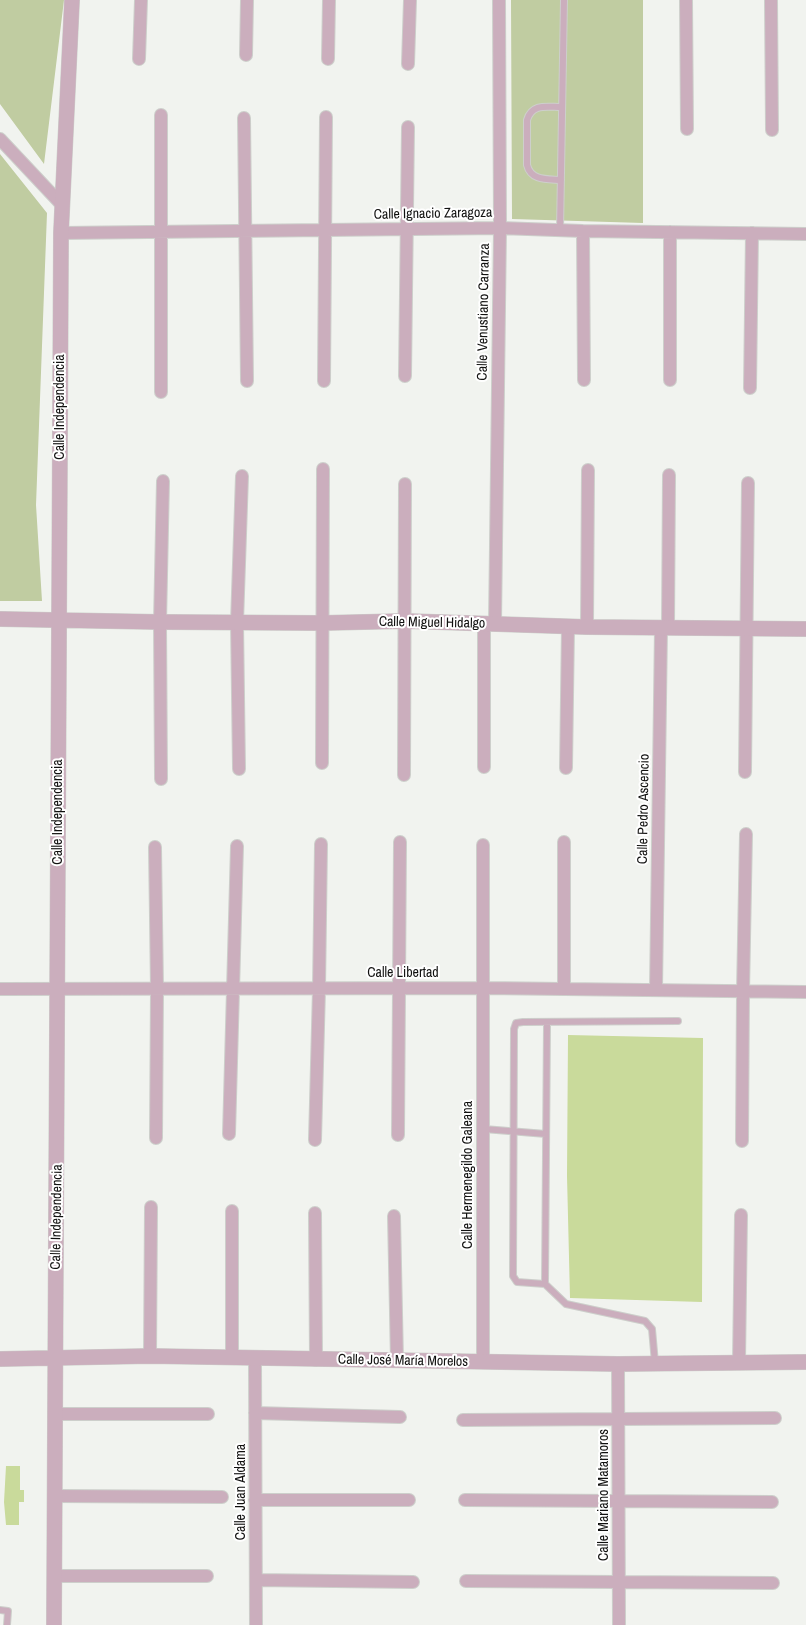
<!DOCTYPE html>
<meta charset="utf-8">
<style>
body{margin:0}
canvas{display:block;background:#f1f3ef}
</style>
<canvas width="806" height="1625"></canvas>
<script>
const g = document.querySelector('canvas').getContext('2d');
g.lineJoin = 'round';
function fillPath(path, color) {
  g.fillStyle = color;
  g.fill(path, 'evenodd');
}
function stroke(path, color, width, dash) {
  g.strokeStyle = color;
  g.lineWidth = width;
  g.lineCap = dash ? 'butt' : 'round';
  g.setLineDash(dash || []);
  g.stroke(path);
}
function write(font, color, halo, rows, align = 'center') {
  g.font = font + ' "Archivo Narrow",sans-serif';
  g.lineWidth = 4;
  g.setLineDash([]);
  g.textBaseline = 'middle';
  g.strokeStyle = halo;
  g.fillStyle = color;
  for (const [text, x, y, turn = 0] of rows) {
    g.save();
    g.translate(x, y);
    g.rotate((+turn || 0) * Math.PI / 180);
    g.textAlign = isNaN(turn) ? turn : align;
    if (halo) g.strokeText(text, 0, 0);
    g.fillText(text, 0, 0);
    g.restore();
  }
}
fillPath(new Path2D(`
 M0 0H64L44 164 0 104Z
 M511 0H643V223L512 219Z
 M0 154 47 213 36 505 42 601H0Z`), '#c0cca1');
fillPath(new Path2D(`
 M568 1035 703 1038 702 1302 570 1298 567 1176Z
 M6 1466H20V1490H24V1502H19V1525H6L4 1502Z`), '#c9da9b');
const service = new Path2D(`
 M561 180C547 179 531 181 527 165V120C532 103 547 107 561 107
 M560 230 564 0
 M484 1129 546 1134
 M545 1284 547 1023
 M655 1363 652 1329 645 1321 566 1304 545 1284 517 1282 513 1276 514 1029 516 1023 523 1022 678 1021
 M0 1610 8 1611 7 1625`);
const minor = new Path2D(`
 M686 0 687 129
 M771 0 772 130
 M246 55 247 0
 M139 59 141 0
 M328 59 329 0
 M408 64 410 0
 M244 118 247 381
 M0 139 62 205
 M583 231 584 380
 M61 233 500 228 583 231 806 234
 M405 376 408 127
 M670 380V232
 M324 381 326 117
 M750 388 752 233
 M161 392V115
 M495 624 500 228 499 0
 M587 627 588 470
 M668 628 669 475
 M322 763 323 469
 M484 767V624
 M566 768 568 626
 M239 769 237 622 242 476
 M745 772 748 483
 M404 775 405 484
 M161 779 160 622 163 481
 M564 842V989
 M155 847 157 989 156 1138
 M0 989 484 988 806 992
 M656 990 661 628
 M229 1134 237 846
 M398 1135 400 842
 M315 1140 319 989 321 844
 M742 1141 743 992 746 834
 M315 1213 316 1360
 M394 1216 397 1361
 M150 1356 151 1207
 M232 1358V1211
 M255 1359 256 1625
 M483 1362V845
 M739 1362 741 1215
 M618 1364 619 1625
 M255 1413 400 1417
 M55 1414H208
 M463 1420 775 1418
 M55 1496 222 1497
 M255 1500H409
 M465 1500 772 1502
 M56 1576H207
 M256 1580 413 1582
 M466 1581 773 1583`);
const tertiary = new Path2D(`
 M0 619 160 622 322 623 406 621 587 627 806 629
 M0 1359 150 1356 618 1364 806 1362
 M54 1625 61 233 72 0`);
stroke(service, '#cdcfcb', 8);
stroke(minor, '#cdcfcb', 14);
stroke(tertiary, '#cdcfcb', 16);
stroke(service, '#cbaebd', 6);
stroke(minor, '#cbaebd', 12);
stroke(tertiary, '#cbaebd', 15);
write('14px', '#111110', '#fff', [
 ["Calle Ignacio Zaragoza",433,214,-1],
 ["Calle Venustiano Carranza",484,312,-89],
 ["Calle Independencia",60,407,-90],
 ["Calle Miguel Hidalgo",432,623,1],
 ["Calle Pedro Ascencio",644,809,-89],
 ["Calle Independencia",58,812,-90],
 ["Calle Libertad",403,973],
 ["Calle Hermenegildo Galeana",468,1175,-90],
 ["Calle Independencia",57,1217,-89],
 ["Calle José María Morelos",403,1361,1],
 ["Calle Juan Aldama",241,1492,-90],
 ["Calle Mariano Matamoros",604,1495,-90]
]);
</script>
